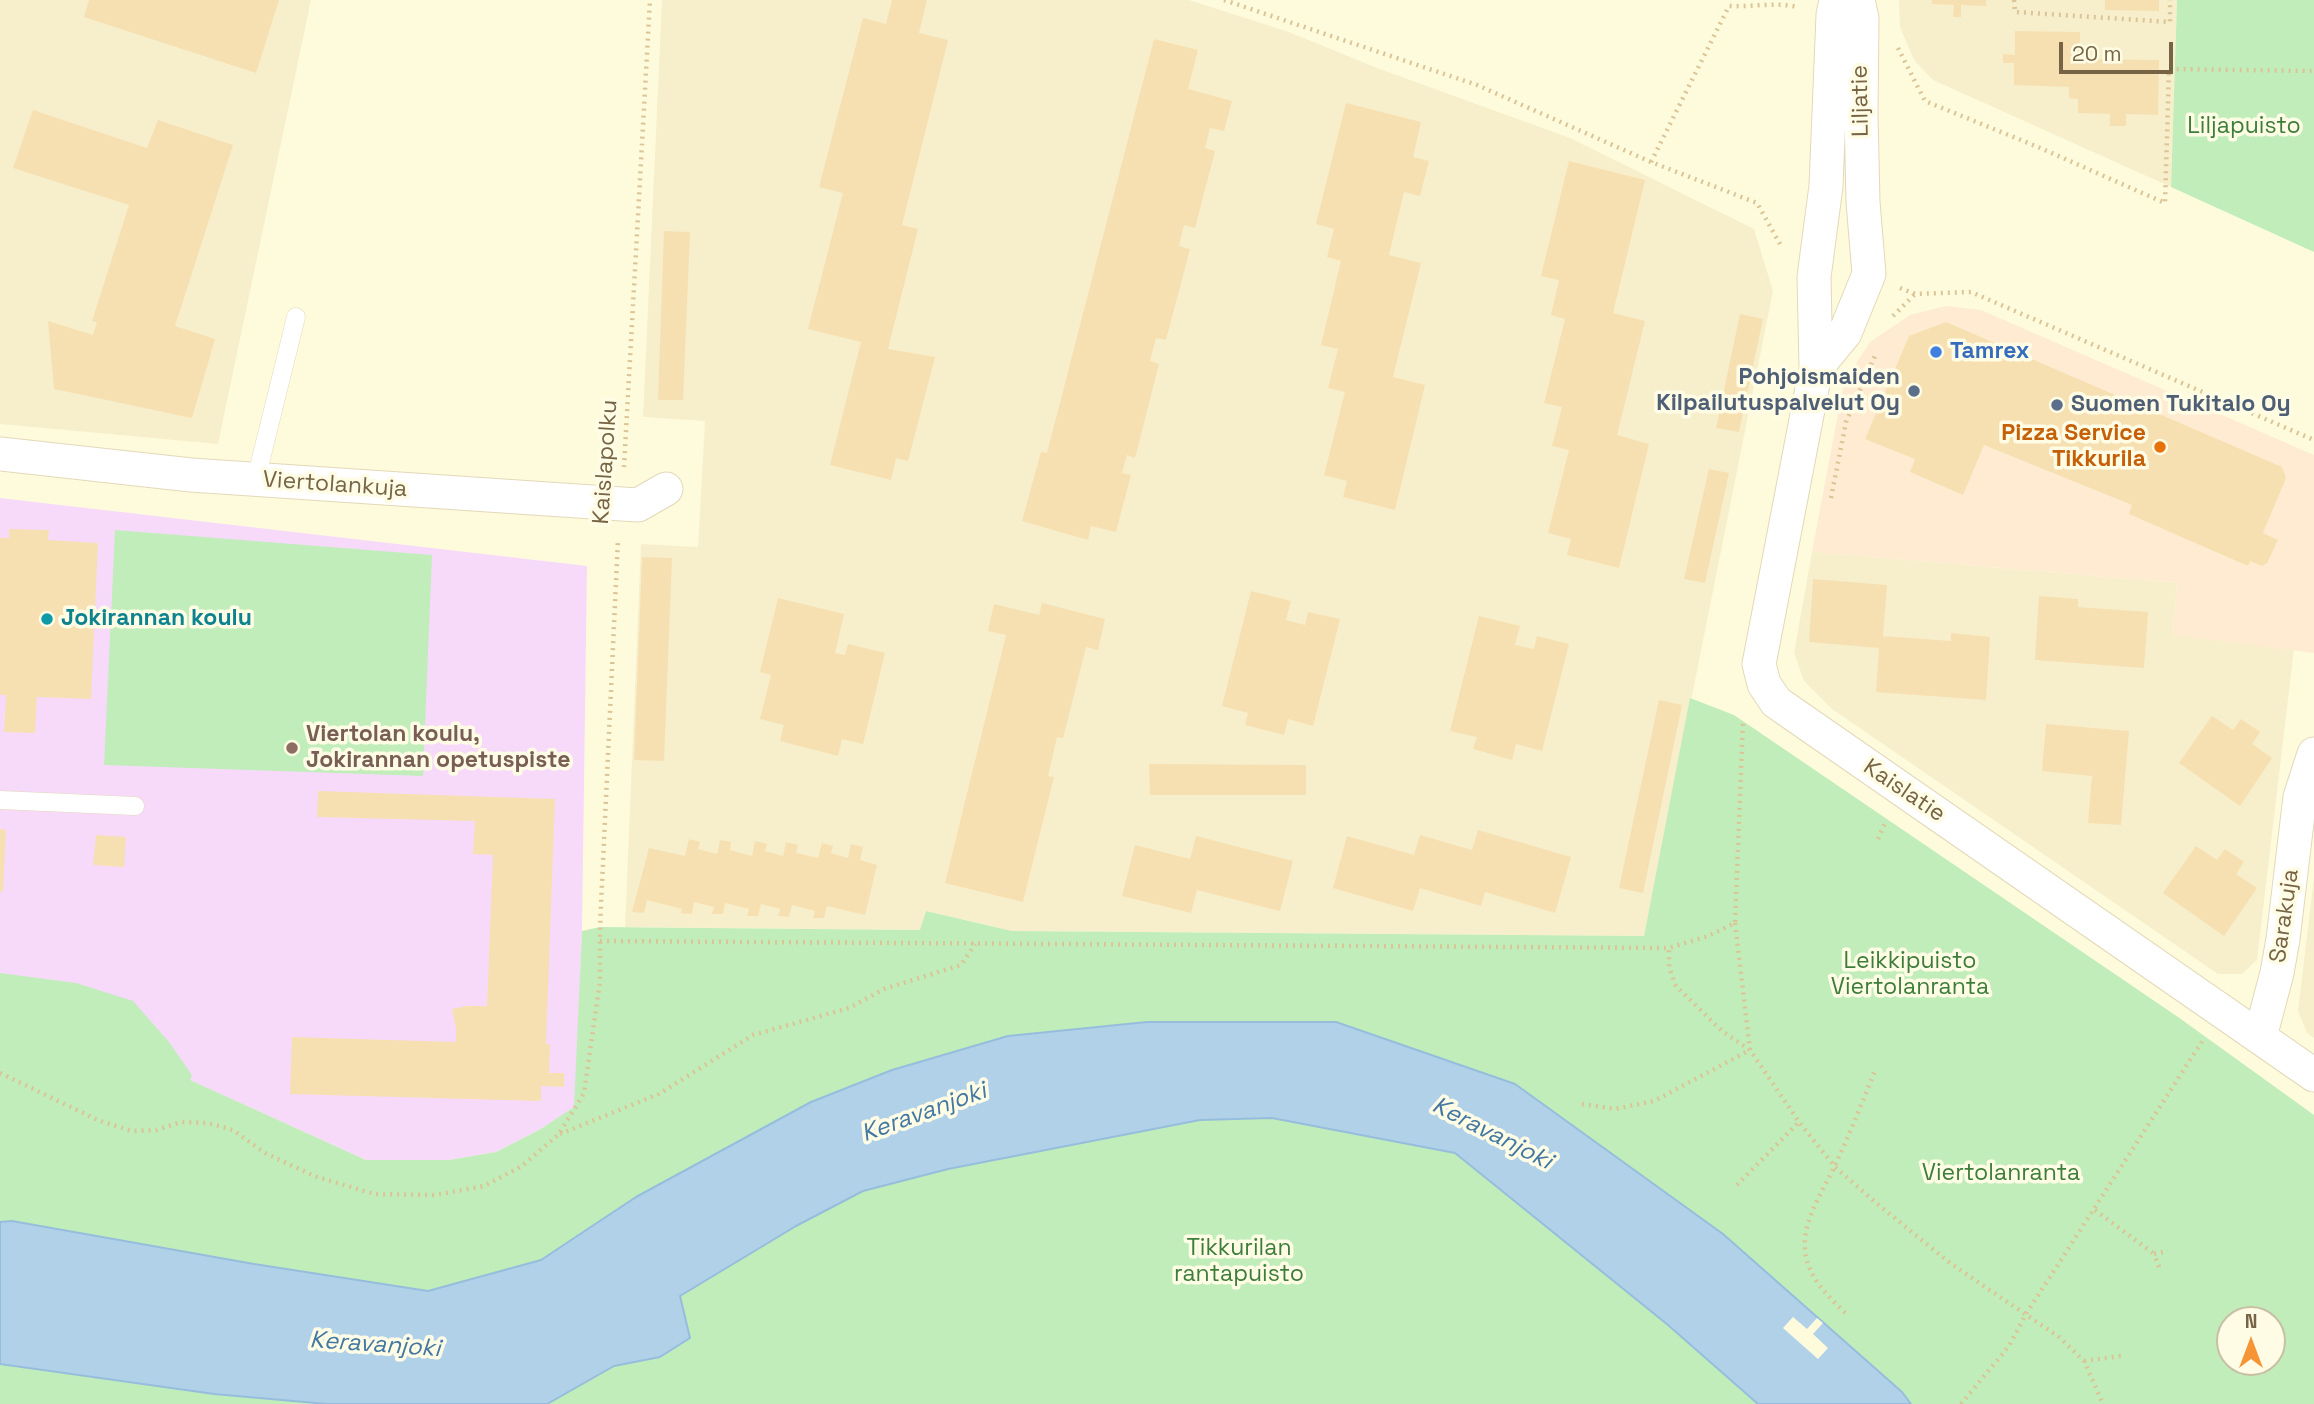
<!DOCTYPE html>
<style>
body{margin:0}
#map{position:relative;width:2314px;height:1404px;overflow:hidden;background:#fefbdd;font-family:"Space Grotesk",sans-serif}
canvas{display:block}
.north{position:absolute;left:2216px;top:1306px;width:70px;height:70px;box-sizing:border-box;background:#fffce6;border:2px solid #c8bfa5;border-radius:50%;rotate:0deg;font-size:19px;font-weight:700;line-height:28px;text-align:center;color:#766444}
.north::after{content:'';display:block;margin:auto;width:24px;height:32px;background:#f59536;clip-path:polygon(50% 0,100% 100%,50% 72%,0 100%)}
.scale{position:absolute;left:2059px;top:42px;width:114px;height:32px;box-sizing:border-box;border:4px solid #766444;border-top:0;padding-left:9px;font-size:21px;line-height:24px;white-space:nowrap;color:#766444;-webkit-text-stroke:5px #fffce6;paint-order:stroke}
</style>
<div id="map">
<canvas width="2314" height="1404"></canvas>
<div class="north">N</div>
<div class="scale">20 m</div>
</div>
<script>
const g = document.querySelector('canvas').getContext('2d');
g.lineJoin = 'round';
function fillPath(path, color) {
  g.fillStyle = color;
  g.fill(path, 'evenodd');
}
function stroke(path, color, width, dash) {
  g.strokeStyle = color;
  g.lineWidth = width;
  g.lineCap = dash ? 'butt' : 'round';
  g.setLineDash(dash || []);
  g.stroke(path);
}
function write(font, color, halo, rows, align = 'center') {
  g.font = font + ' "Space Grotesk",sans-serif';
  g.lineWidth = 7;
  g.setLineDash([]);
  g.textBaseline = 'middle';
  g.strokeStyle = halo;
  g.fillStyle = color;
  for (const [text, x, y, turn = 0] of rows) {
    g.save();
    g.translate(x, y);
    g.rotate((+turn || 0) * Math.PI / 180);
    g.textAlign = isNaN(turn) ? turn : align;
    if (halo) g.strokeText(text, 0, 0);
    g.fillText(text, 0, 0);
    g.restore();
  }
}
fillPath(new Path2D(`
 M0 0H311L218 444 0 424Z
 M662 0H1189L1289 32 1377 68 1570 138 1754 229 1773 291 1644 936 1012 931 926 911 921 930 625 927 641 544 698 547 705 421 643 417Z
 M1899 0H2177L2171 187 1933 80 1914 60 1900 27Z
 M1812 552 2177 583 2173 635 2294 649 2257 960 2242 974H2218L1832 709 1804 681 1794 653Z
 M2314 877V1038L2307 1033 2298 1011Z`), '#f7efcb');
fillPath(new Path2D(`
 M1946 306 1981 310 2314 455V653L2173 635 2177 583 1812 552 1844 382 1870 342 1910 315Z`), '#ffebd1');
fillPath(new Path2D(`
 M0 498 587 566 582 931 575 1107 539 1130 496 1152 449 1160H366L165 1069 0 1030Z`), '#f7dafa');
fillPath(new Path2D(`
 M2177 0H2314V252L2171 187Z
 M115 530 432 555 423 776 104 765Z
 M1690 698 1734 715 2178 1017 2314 1115V1404H1911L1902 1392 1723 1234 1515 1084 1336 1022H1148L1008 1036 892 1070 811 1102 636 1197 541 1260 428 1291 254 1264 12 1221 0 1222V973L76 983 133 1001 169 1042 192 1075 190 1080 366 1160H449L496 1152 539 1130 574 1107 582 931 600 927 920 930 926 911 1012 931 1644 936ZM2230 1320H2272V1362H2230Z
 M1272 1118 1455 1153 1668 1325 1758 1404H547L614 1366 660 1357 680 1296 796 1226 863 1191 948 1169 1200 1120Z
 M0 1364 214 1394 327 1404H0Z`), '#c1edbb');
const water = new Path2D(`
 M1147 1022H1336L1515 1084 1723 1234 1902 1392 1911 1404H1758L1668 1325 1455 1153 1272 1118 1200 1120 948 1169 863 1191 796 1226 680 1296 690 1338 660 1357 614 1366 547 1404H327L214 1394 0 1364V1222L12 1221 254 1264 428 1291 541 1260 636 1197 811 1102 892 1070 1008 1036Z`);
fillPath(water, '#b1d1e9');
stroke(water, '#96bedc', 2);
fillPath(new Path2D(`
 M1793 1317 1807 1329 1817 1318 1823 1323 1813 1334 1828 1348 1818 1359 1783 1328Z`), '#fefbdd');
fillPath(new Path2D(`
 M89 0H279L256 73 84 17Z
 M892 0H927L919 33 948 40 902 225 918 229 888 349 935 357 908 461 896 458 891 480 830 465 861 342 808 329 843 193 819 187 863 18 886 24Z
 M1932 0H1986V6L1961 5V17H1953L1954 5 1932 4Z
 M2105 0H2159V11L2105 10Z
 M2015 31 2080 32V59L2159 60 2158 115 2126 114V126H2110V114L2078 113V99L2069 98V87L2014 85V63H2003V54L2015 55Z
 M1154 39 1198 50 1188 89 1232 101 1224 131 1210 128 1205 148 1215 151 1195 228 1184 225 1179 246 1190 249 1166 340 1156 338 1150 361 1159 364 1135 458 1127 455 1122 473 1131 475 1116 532 1091 526 1088 540 1022 521 1041 452 1047 453Z
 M1346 103 1421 122 1413 157 1429 161 1420 196 1404 192 1389 255 1421 263 1393 377 1425 385 1395 510 1343 497 1347 481 1324 475 1345 392 1328 388 1338 349 1321 345 1341 261 1327 257 1334 229 1316 224Z
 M33 110 147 148 158 120 233 145 175 326 215 339 192 418 54 389 48 321 93 335 97 322 92 321 129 205 13 168Z
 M1569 161 1645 180 1613 313 1645 321 1617 435 1649 444 1619 568 1567 555 1571 539 1548 533 1569 450 1552 446 1562 407 1544 403 1565 319 1551 315 1559 280 1541 276Z
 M664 231 690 232 683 400H658Z
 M1740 314 1763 319 1739 432 1716 428Z
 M1946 322 2282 467 2286 478 2263 533 2278 540 2267 563 2262 566 2250 561 2248 566 2129 514 2132 505 1984 445 1963 495 1910 472 1915 459 1865 439 1909 336Z
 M1709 469 1729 473 1705 583 1684 579Z
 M9 529 49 530 48 540 98 543 91 699 37 697 35 733 4 732 6 695H0V538H9Z
 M642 557 672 558 664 761 634 760Z
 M1813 579 1887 585 1883 636 1951 641V633L1990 637 1986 700 1876 692 1879 648 1809 642Z
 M1251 591 1291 601 1286 620 1305 625 1308 612 1340 619 1313 726 1288 719 1284 735 1245 725 1248 713 1222 706Z
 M2039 596 2078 599V607L2148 612 2144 668 2035 660Z
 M778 598 844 614 835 653 845 655 848 644 885 653 863 744 842 739 838 756 780 741 784 725 760 719 771 675 760 672Z
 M1042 603 1105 619 1098 650 1086 647 1063 738 1057 737 1048 776 1054 777 1023 902 945 883 1006 635 988 631 994 604 1039 615Z
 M1479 616 1520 626 1515 645 1534 649 1537 636 1569 644 1542 751 1516 744 1512 760 1473 749 1477 737 1450 731Z
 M1659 700 1682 705 1643 893 1619 888Z
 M2212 716 2233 730 2241 719 2260 732 2252 744 2272 758 2240 806 2179 763Z
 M2046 724 2129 731 2121 825 2088 823 2092 776 2042 771Z
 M1149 764 1306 765V795H1150Z
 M318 791 555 799 546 1044H550L549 1073H564V1087L541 1086V1101L290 1094 292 1037 456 1042V1028L452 1009 467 1006H487L493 855 473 854 475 821 317 817Z
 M0 829 6 830 3 892 0 891Z
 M1478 830 1571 857 1555 913 1485 892 1481 906 1420 888 1413 911 1333 888 1347 836 1414 855 1420 835 1472 850Z
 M96 835 126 837 124 867 93 865Z
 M1196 836 1293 861 1280 911 1197 890 1191 913 1122 896 1135 845 1190 859Z
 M689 839 700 842 698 849 717 854 720 840 731 842 730 850 752 856 755 841 767 844 765 851 783 856 786 842 798 845 796 853 818 858 822 843 833 846 831 853 848 858 851 844 863 847 860 860 877 865 865 915 827 906 824 918H813L815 911 792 905 789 917 778 916 780 909 761 904 758 916H747L749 909 725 903 723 914H712L714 907 694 902 692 914 681 913 682 909 647 900 644 913 632 912 649 848 685 856Z
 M2196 846 2217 860 2225 849 2244 862 2236 874 2257 888 2224 936 2163 893Z`), '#f6e0b2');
const lane = new Path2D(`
 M256 479 296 317
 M0 800 135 806`);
const street = new Path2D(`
 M1836 0 1833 15 1826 186 1814 277 1816 368 1759 664 1764 684 1776 702 2314 1075
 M1816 368 1845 333 1869 274 1863 202 1861 113 1862 18 1858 0
 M0 454 191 475 622 504 638 505 666 489
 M2260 1037 2277 973 2283 939 2300 797 2314 754`);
stroke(lane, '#e3d8b9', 19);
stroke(street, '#e3d8b9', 35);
stroke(new Path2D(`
 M1224 0 1477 85 1651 162 1757 203 1780 244
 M2014 0 2015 12 2170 22V0
 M1898 48 1925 101 2038 147 2165 203 2169 69 2314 71
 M1651 162 1729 6C1753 7 1775 2 1798 7
 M1900 288 1915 294 1971 292 2314 440
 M1893 316 1915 294
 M624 467 650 0
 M1831 498 1846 422 1875 356
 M1878 839 1886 821
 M1735 923 1750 1050 1799 1122 1835 1167 1875 1202 1950 1263 2059 1337 2084 1361 2103 1404
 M600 941 1669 948 1708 936 1735 923 1743 720
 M0 1073 100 1121 132 1131 156 1130 181 1122 208 1123 233 1130 265 1153 314 1176 374 1194 435 1195 484 1186 522 1166 559 1134 584 1093 600 981V927L618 539
 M1582 1104 1615 1109 1654 1101 1750 1050 1722 1031 1676 986 1669 967V948
 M560 1134 659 1094 753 1035 849 1008 884 989 961 965 975 944
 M1737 1185 1799 1122
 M2095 1210 2154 1254
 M2159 1267 2154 1254 2168 1251
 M1845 1313C1830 1298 1813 1282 1807 1261 1797 1227 1822 1194 1835 1165 1850 1134 1862 1102 1875 1071
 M2084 1361 2121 1356
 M1961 1404 2009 1346 2026 1314 2203 1040`), '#dbc496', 4.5, [2, 5]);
stroke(lane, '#fff', 18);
stroke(street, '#fff', 33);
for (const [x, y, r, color] of [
 [1936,352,7,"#3f7fe0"],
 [1914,391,7,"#5c6f8a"],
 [2057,405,7,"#5c6f8a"],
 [2160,447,7,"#e8710a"],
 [47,619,7,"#0f9aa8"],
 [292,748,7,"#8d6e63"]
]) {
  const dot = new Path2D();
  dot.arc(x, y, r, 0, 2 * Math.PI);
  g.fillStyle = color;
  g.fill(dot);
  stroke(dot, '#fffce6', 2.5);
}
write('23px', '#766444', '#fffce6', [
 ["Liljatie",1861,101,-91],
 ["Kaislapolku",606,462,-86],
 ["Viertolankuja",335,485,4],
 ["Kaislatie",1904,791,34],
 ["Sarakuja",2285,916,-82]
]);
write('23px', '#3c7d3a', '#fffce6', [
 ["Liljapuisto",2244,127],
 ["Leikkipuisto",1910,962],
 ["Viertolanranta",1910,988],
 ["Viertolanranta",2001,1174],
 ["Tikkurilan",1239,1249],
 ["rantapuisto",1239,1275]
]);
write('bold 23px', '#366cbe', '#fffce6', [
 ["Tamrex",1950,352]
], 'left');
write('bold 23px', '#4e5e75', '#fffce6', [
 ["Pohjoismaiden",1900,378],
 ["Kilpailutuspalvelut Oy",1900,404],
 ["Suomen Tukitalo Oy",2071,405,"left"]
], 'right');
write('bold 23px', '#c56008', '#fffce6', [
 ["Pizza Service",2146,434],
 ["Tikkurila",2146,460]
], 'right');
write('bold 23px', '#0d838f', '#fffce6', [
 ["Jokirannan koulu",61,619]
], 'left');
write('bold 23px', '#785e54', '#fffce6', [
 ["Viertolan koulu,",306,735],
 ["Jokirannan opetuspiste",306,761]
], 'left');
write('italic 24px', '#4378a2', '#fffce6', [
 ["Keravanjoki",924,1113,-20],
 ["Keravanjoki",1492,1134,27],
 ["Keravanjoki",375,1345,4]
]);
</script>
